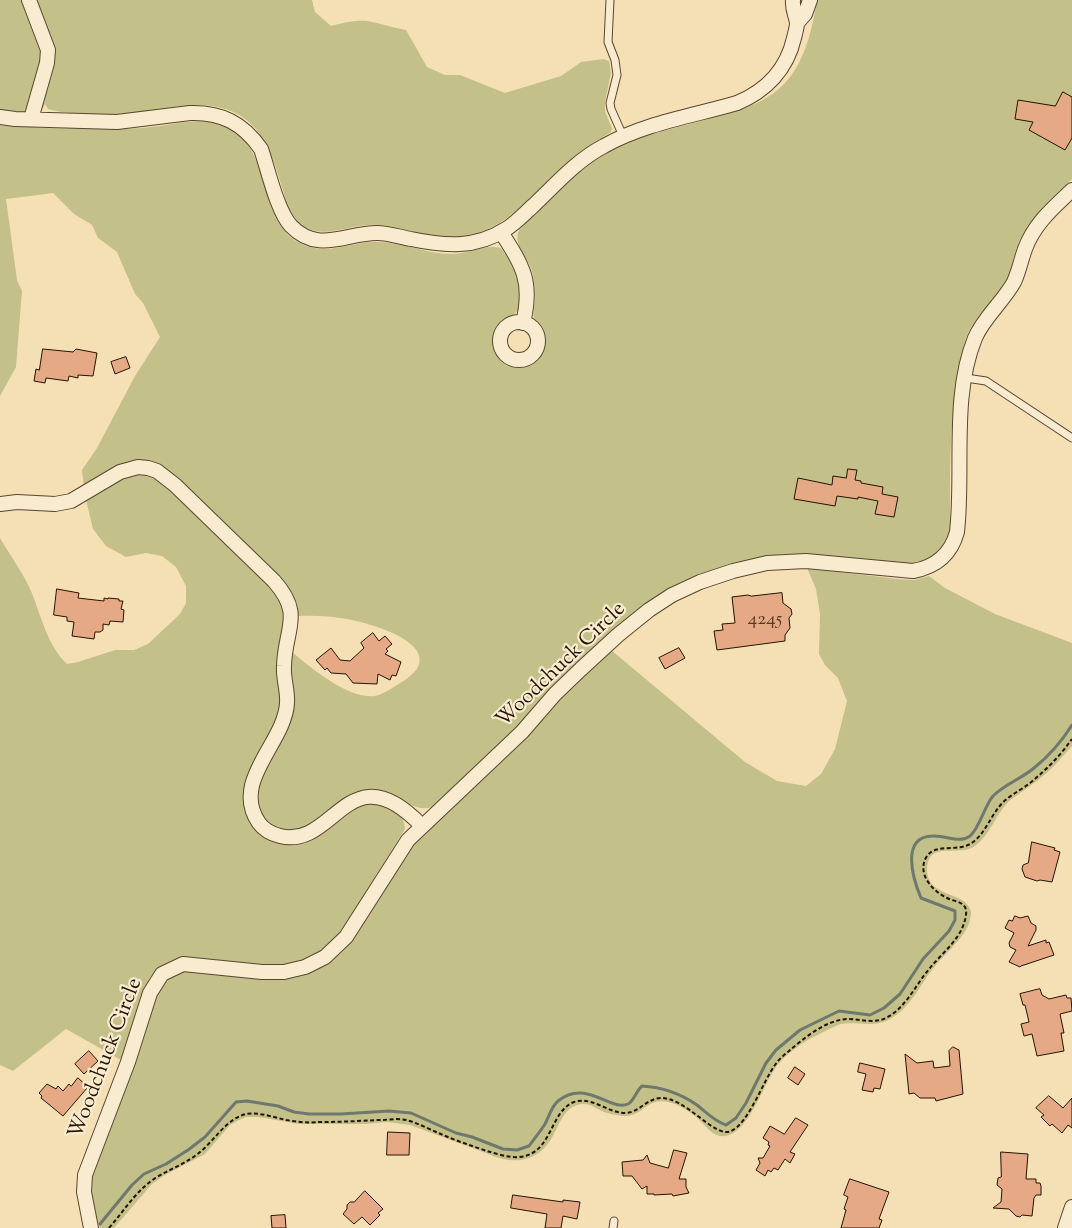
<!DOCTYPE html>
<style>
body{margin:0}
canvas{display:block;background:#f5e0b6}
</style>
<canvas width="1072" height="1228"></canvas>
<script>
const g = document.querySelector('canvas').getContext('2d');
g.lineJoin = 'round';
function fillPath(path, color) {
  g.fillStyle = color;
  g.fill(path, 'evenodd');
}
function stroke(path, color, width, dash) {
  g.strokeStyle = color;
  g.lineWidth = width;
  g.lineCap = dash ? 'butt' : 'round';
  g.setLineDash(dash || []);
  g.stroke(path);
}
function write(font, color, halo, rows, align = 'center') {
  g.font = font + ' "Sorts Mill Goudy",serif';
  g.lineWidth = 4.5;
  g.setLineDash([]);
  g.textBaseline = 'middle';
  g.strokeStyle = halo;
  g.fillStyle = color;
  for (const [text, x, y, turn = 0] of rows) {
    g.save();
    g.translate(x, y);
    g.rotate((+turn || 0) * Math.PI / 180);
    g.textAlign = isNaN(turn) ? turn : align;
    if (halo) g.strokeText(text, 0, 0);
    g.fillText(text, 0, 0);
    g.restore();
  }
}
fillPath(new Path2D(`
 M0 0H312L315 12 331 26C342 23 355 20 367 21 380 23 393 28 406 30L427 67 445 75H460L505 93 561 76 581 62 603 59 609 61 611 73 605 102V112L612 128 611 132C596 142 581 150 568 162 533 193 501 238 451 238 423 239 397 223 369 225 340 227 310 245 290 212 286 206 285 197 283 190 273 159 265 125 231 111 200 99 174 108 142 112 118 115 71 116 48 109L45 104 34 127C47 129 62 128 75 128 101 129 126 130 151 127 180 124 200 115 228 128 278 152 252 235 314 248 335 252 354 242 374 242 400 241 426 254 452 254 468 254 485 244 501 248 512 262 527 294 517 311 513 318 504 318 499 325 495 329 493 336 494 342 496 382 557 369 541 330 540 327 536 324 535 321 532 315 535 305 535 298 535 288 534 277 531 268 526 255 513 244 519 230 550 198 583 163 624 144 640 136 657 133 674 128 763 105 801 102 817 0H1072V179C1053 197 1032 215 1020 239 1015 251 1013 263 1009 275 999 299 975 314 966 338 962 351 960 365 957 379 949 429 950 480 950 530 941 556 930 562 904 565L783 554 732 563 699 574 673 586 635 611 586 655 560 679 520 725 432 807C412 814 396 790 371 790 339 791 302 853 269 823 257 812 258 798 260 783 269 763 292 726 294 706 296 688 289 670 292 652 311 668 348 699 374 696 384 695 396 685 405 680 413 674 422 667 419 656 415 636 365 622 347 619 331 616 314 615 298 616L293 594 280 578 136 461 121 464 84 488 82 470 97 448 135 376 160 337 143 303 135 294 117 252 98 238 92 225 74 214 53 193 6 199 17 280 22 291 16 367 0 396Z
 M141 474 153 476 163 482 273 588 281 601 286 614 280 691 281 704 249 818C252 822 254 828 257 832 270 846 298 847 314 838 339 824 358 791 391 809 401 814 404 819 405 829L340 933 326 948 304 960 282 965H262L191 957 175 960 161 966 151 976 144 989 121 1060 66 1029 13 1071 0 1065V538C10 555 23 573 31 591 41 615 47 645 67 664L78 662 115 650H134L148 644 180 614 186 603V586L176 567 162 556 146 553 126 557 106 546 93 529 86 500C104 489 120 476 141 474Z
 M807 568 897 579 914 580 929 576 945 588 995 614 1072 643V746C1061 759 1050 771 1037 781 1028 788 1018 794 1009 801 996 814 990 835 975 846 962 855 940 846 931 856 928 860 927 865 927 870 927 898 967 891 971 912 971 918 969 925 966 930 958 943 946 953 936 965 921 982 912 1007 890 1019 873 1029 856 1020 838 1025 815 1036 792 1046 776 1067 764 1084 750 1128 729 1135 714 1141 705 1124 695 1116 689 1111 682 1107 675 1104 647 1094 646 1115 626 1116 620 1116 610 1114 604 1112 597 1109 591 1104 583 1104 561 1105 559 1131 547 1145 531 1165 506 1163 486 1153L410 1125 387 1122 365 1124H299L258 1117H246L239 1120 230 1125 205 1154 165 1175 152 1184 114 1228H100C94 1212 89 1194 92 1177 107 1132 127 1089 142 1044 148 1026 151 1003 162 986 168 976 179 972 191 971 218 974 259 982 286 979 305 976 326 967 340 954 352 942 360 927 369 913 385 888 400 861 420 838L522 743 578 680 611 650 745 762 777 781 806 786 821 774 835 749 847 701 838 678 825 665 819 654 820 614 816 589Z`), '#c3c089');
stroke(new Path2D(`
 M100 1224 132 1185 144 1174 166 1164 188 1150 205 1137 236 1102 247 1101 278 1106 294 1112 309 1114H341L389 1111 411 1113 456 1133 472 1137 503 1149 517 1150 529 1146C534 1139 540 1132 545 1124 549 1117 551 1107 558 1101 586 1078 610 1112 628 1104 634 1101 636 1091 642 1086 661 1087 681 1094 697 1105 707 1113 714 1121 726 1125L736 1118 746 1103 766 1063 776 1050 800 1030 839 1011 870 1015 884 1008 900 994 923 959 949 931 955 920V911L921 898C913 879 900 836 933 836 946 835 959 844 970 836 979 829 985 805 993 796 1005 784 1021 779 1034 768 1049 756 1062 741 1072 725`), '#6e786d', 3);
const building = new Path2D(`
 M1063 92 1072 97V138L1065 150 1029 130 1033 122 1015 119 1018 100 1055 106Z
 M43 349 73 352 76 349 97 353 93 376 78 375V378L69 376 68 381 46 378 45 383 34 381 36 369 39 370Z
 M126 357 130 368 115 374 111 362Z
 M848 469 857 470 855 480 861 481V483L883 487 882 494 898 497 894 517 875 514 878 501 858 497V499L837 496 835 506 794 499 798 478 832 485 833 476 846 478Z
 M57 589 79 593 78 598 104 601V598L108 599V598L119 599V601H123L121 609 124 610 123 622 110 621 109 625 103 624V630L100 632H95L94 639 72 636 74 622 67 621V617L54 615Z
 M782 593 783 603 791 609 792 614 789 618 790 628 785 635V641L717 650 714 631 723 630 722 624 735 623 732 597 748 595 751 596Z
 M373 633 379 641 385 636 392 644 386 649 388 651 385 654 401 662 396 676 392 675 390 680 378 674 377 684 353 683 346 674 331 673 327 668 325 670 316 660 331 648 340 660 350 661 364 648 361 643Z
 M679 648 685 658 665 669 659 658Z
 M1032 842 1055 848 1054 850 1060 852 1052 882 1040 880 1037 881 1025 877 1022 869 1023 865 1028 863Z
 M1015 916 1020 918 1028 916 1031 923 1036 926V930L1028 946 1046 940V943L1049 942 1054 955 1021 966 1020 967 1009 962 1016 950 1010 947 1009 943 1014 933 1005 928 1009 920 1012 921Z
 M1040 989 1042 995 1049 999 1066 995 1067 998H1071L1072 1011 1060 1014 1064 1033H1061L1064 1051 1037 1056 1032 1034 1024 1036 1021 1024 1029 1022 1025 1005H1023L1020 994Z
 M953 1047 959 1050 963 1094 936 1101 935 1098H920L914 1093 909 1094 905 1054 917 1063 933 1061 934 1068 950 1066 949 1051Z
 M89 1051 98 1061 84 1074 75 1064Z
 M860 1063 885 1069 880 1089 874 1088 873 1092 862 1090 866 1074 858 1072Z
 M795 1067 805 1074 798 1085 788 1078Z
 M78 1078 88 1087 63 1116 41 1098 42 1096 39 1093 47 1084 56 1089 58 1086 63 1091 69 1084 71 1086Z
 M1049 1096 1063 1108 1072 1098V1128L1068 1125 1062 1133 1052 1124 1050 1126 1041 1117 1044 1115 1036 1108Z
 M796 1118 808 1125 790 1152 795 1154 790 1163 785 1159 778 1170 774 1168 771 1172 768 1170 765 1176 756 1170 760 1163 758 1158H763L770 1146 768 1145 769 1142 763 1138 770 1126 784 1134Z
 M388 1132 410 1133 409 1155H387Z
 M674 1150 687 1153 679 1179H686V1187L689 1193 673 1196 672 1194 654 1195V1194H647V1186L642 1189 632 1176H623L622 1162 643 1160 647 1155 650 1163 668 1168Z
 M1001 1152 1028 1154 1026 1179H1036V1183H1040L1041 1186V1195H1036L1034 1198 1032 1216 1022 1215 1020 1217 1016 1216 1009 1209 993 1208 1001 1202 1002 1189 997 1185 998 1178 1001 1177Z
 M850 1179 889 1192 879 1219 882 1220 879 1228H841L846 1210 844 1209 848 1197 844 1195Z
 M365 1191 383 1209 378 1213 380 1215 370 1225 362 1217 354 1224 343 1214 347 1209V1205L350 1202H354Z
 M513 1195 563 1202V1200L580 1202 577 1219 563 1216 561 1228H545L547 1214 511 1208Z
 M285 1215 286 1228H272L271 1216Z`);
fillPath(building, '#e5aa85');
stroke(building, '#251300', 1);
const lane = new Path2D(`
 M610 0 608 42 615 60 617 75 610 103 611 109 623 136
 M966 378 986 381 1072 438
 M613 1228 614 1221`);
const street = new Path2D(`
 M29 0 48 50 47 63 31 119
 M797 23 805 14 810 0
 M0 117 15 119 117 122 190 113C221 112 243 123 261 149 268 169 277 211 291 226 318 254 346 233 377 233 388 233 400 237 411 239 444 246 475 249 506 229 516 223 525 213 534 205 556 184 577 160 604 146 645 123 693 116 737 103 766 91 787 69 794 38 795 34 797 27 797 23 796 15 792 10 793 0
 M501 232C523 266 533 282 523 323
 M500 341a19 19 0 1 1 38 0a19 19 0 1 1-38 0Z
 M0 504 17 502 55 504 71 501 120 472 138 467 148 468 157 471 175 485 274 581C304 615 285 628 284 666 283 678 288 691 287 703 285 743 230 781 259 823 264 830 272 834 280 836 335 850 348 749 422 826
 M91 1228 84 1192 85 1175 128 1062 150 993 162 974 183 964 262 972H284L305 967 325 957 346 937 408 840 522 732 555 694 581 669 618 635 649 610 672 595 700 582 733 571 767 563 806 561 913 571C936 567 951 554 957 532 964 470 951 397 975 338 984 317 1003 302 1014 282 1019 271 1021 260 1025 249 1034 224 1053 208 1072 190
 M1065 1228 1072 1207`);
stroke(lane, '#59462e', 9);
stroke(street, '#59462e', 16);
stroke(new Path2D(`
 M109 1228C124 1211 135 1192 154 1179 169 1169 186 1164 200 1152 215 1140 226 1119 246 1114 259 1112 273 1117 286 1120 297 1122 308 1123 319 1122 339 1122 359 1121 379 1120 388 1120 397 1118 406 1120 418 1123 431 1130 443 1135 457 1141 472 1146 487 1151 497 1154 509 1158 520 1157 553 1153 549 1112 574 1102 592 1096 608 1113 625 1113 639 1113 647 1098 661 1098 687 1098 715 1139 731 1131 749 1123 763 1081 775 1065 779 1059 784 1055 789 1051 804 1038 826 1020 847 1019 861 1019 873 1024 886 1018 906 1008 916 984 930 968 942 953 960 940 965 920 966 916 967 911 965 907 961 901 953 901 947 898 932 891 916 873 927 856 936 843 957 852 970 844 983 837 990 818 999 807 1007 796 1020 791 1030 783 1046 770 1060 756 1072 739`), '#251300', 2, [4, 2.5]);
stroke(lane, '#f8ebd0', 7);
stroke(street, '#f8ebd0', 14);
write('19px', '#553921', null, [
 ["4245",765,621]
]);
write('21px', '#251300', '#f8ebd0', [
 ["Woodchuck Circle",562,666,-44],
 ["Woodchuck Circle",107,1059,-69]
]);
</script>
